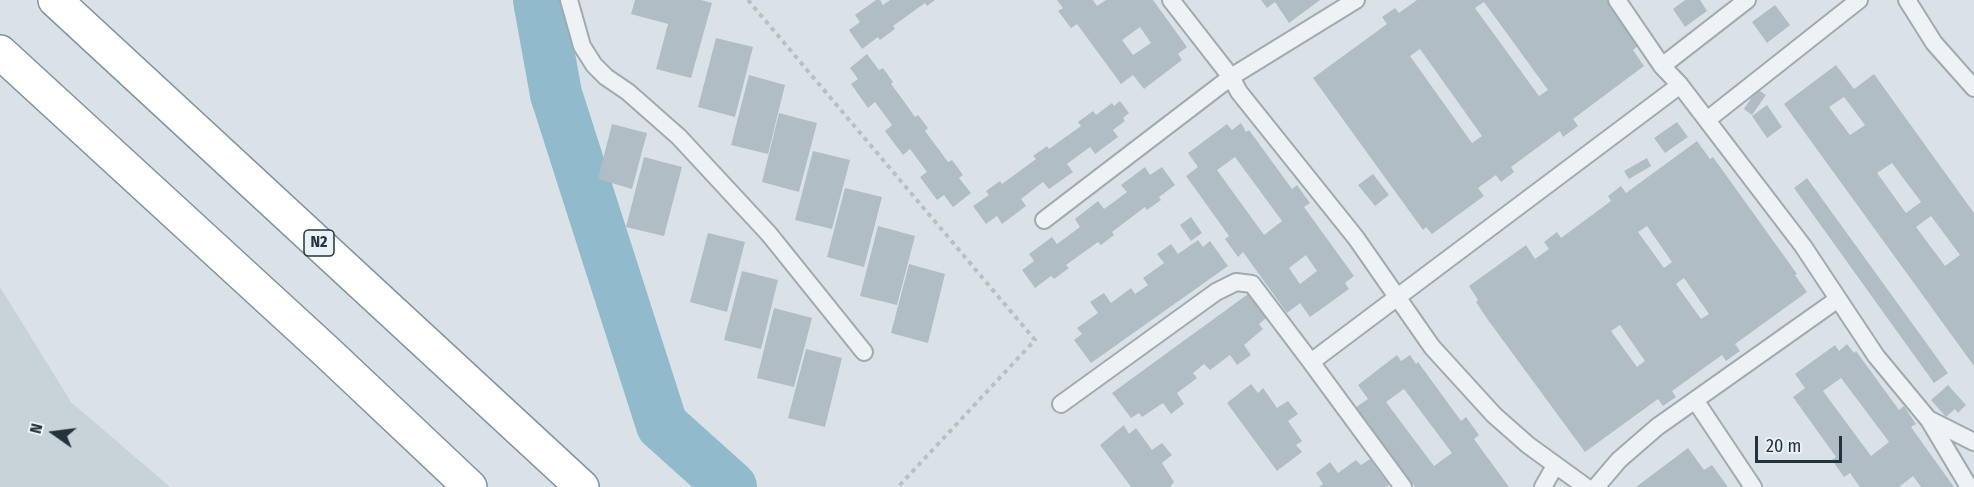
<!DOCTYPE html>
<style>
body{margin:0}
#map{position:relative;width:1974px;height:487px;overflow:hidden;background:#dbe2e7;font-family:"Fira Sans Condensed",sans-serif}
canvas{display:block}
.north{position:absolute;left:24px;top:403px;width:60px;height:60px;-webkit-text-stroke:4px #eaf1f5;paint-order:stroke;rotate:284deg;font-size:16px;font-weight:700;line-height:24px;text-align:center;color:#23333e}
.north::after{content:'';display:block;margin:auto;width:21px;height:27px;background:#23333e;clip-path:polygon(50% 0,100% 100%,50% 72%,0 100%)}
.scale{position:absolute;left:1755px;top:436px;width:87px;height:27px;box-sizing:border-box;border:3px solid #23333e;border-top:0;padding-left:8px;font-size:18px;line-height:21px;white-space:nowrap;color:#23333e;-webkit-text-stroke:4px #eaf1f5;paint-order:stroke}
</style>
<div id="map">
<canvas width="1974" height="487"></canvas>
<div class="north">N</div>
<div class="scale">20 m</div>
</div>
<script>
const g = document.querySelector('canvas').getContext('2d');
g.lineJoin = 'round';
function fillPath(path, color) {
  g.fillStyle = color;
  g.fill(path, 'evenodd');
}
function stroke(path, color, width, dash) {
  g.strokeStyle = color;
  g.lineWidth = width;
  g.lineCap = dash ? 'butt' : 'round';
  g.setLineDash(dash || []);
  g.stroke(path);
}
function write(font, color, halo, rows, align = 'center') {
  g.font = font + ' "Fira Sans Condensed",sans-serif';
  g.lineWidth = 6;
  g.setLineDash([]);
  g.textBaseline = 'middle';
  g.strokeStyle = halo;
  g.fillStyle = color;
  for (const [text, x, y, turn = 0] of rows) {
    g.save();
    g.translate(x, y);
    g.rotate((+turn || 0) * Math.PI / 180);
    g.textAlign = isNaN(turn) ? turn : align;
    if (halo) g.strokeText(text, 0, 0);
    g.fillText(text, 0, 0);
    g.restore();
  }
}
fillPath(new Path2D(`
 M0 287 71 402 170 487H0Z`), '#c8d2d9');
stroke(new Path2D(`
 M539 0 556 94 662 425 731 487`), '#91bacc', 52);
fillPath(new Path2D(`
 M635 0H701L712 3 691 78 656 69 668 24 631 14Z
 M876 0H880L883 5 890 0H935L927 6 925 3 893 26 895 29 880 40 878 37 862 49 849 30 860 22 855 15Z
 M1057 0H1093L1097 6 1106 0H1153L1187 47 1178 54 1182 60 1144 89 1133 75 1121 84 1077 24 1071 28 1058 11 1063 8ZM1140 27 1151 43 1133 55 1122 40Z
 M1261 0H1320L1289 23 1275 2 1267 8Z
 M1417 0H1607L1639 45 1633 50 1644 66 1573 119 1578 126 1563 137 1560 131 1511 167 1514 172 1501 182 1496 175 1478 188 1484 196 1432 234 1426 227 1423 230 1313 78 1387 24 1382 17 1395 8 1399 13ZM1484 2 1548 90 1539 96 1475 8ZM1420 49 1482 136 1472 143 1410 56Z
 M1685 0H1700L1707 11 1685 27 1673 9Z
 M1775 5 1790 25 1767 43 1752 22Z
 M716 38 753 47 735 117 698 107Z
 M867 54 879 70 883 68 893 82 891 84 903 100 915 117 918 115 928 128 925 131 937 147 948 162 952 160 963 175 959 178 971 193 953 207 944 195 937 200 920 177 927 172 910 149 903 155 885 131 892 125 875 102 868 108 851 84 858 79 850 68Z
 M1836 65 1854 89 1874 74 1974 213V366L1784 104ZM1844 97 1865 125 1850 135 1829 107ZM1892 163 1921 202 1906 213 1877 173ZM1931 216 1960 255 1945 266 1916 227Z
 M749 75 785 85 768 154 731 145Z
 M1757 89 1766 95 1752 115 1744 109Z
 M1120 101 1129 113 1123 118 1125 121 1113 130 1118 137 1095 154 1090 147 1067 164 1073 172 1049 189 1043 182 1021 199 1026 206 1002 224 997 216 986 224 973 206 989 195 986 191 1000 181 1002 184 1036 159 1033 156 1047 146 1049 149 1081 126 1078 122 1093 111 1096 115 1112 103 1114 106Z
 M1767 105 1782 127 1767 138 1752 116Z
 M779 113 817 123 799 192 762 182Z
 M1677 122 1688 137 1665 153 1654 138Z
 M1241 123 1246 132 1249 130 1292 189 1297 185 1310 203 1304 207 1354 276 1345 283 1349 289 1310 317 1300 303 1287 313 1243 252 1238 257 1225 239 1229 236 1186 176 1198 167 1188 153 1227 124 1232 130ZM1235 157 1282 221 1264 235 1217 170ZM1306 255 1317 271 1300 284 1289 268Z
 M612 124 647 133 632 189 598 179Z
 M1697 141 1710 159 1713 157 1797 274 1795 275 1807 292 1735 344 1740 351 1726 361 1722 355 1672 391 1676 397 1663 406 1658 399 1585 452 1488 320 1476 302 1478 300 1469 286 1526 245 1535 259 1549 249 1544 242 1557 232 1561 238 1611 201 1608 196 1621 186 1626 193ZM1647 226 1672 262 1664 268 1638 232ZM1684 278 1709 314 1701 319 1676 284ZM1620 325 1645 361 1637 367 1611 331Z
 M813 151 850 160 832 229 795 220Z
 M644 157 682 167 664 236 626 227Z
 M1647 158 1651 166 1629 179 1624 171Z
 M1145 167 1150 175 1162 167 1175 185 1159 197 1161 200 1147 210 1145 207 1112 232 1114 235 1101 245 1098 242 1066 265 1069 268 1054 279 1051 276 1035 288 1022 270 1034 261 1029 254 1052 237 1057 244 1080 227 1075 219 1098 201 1104 209 1115 201 1127 192 1121 185Z
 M1373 174 1389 195 1375 206 1358 185Z
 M1807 178 1948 373 1934 383 1794 188Z
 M845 188 882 197 864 267 827 257Z
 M1191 217 1202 233 1191 241 1180 225Z
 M878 226 915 236 897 305 860 296Z
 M708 233 745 242 727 312 690 302Z
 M1198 240 1203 247 1210 241 1228 266 1091 363 1074 340 1082 334 1077 328 1098 313 1090 302 1104 293 1111 303 1131 288 1135 294 1148 285 1143 278 1164 263 1157 254 1171 244 1178 254Z
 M909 264 945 274 928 343 891 333Z
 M742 271 778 280 761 349 724 340Z
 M1248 294 1266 318 1259 324 1263 329 1244 345 1251 355 1237 365 1230 355 1210 370 1204 364 1193 373 1197 378 1177 393 1184 404 1171 414 1163 403 1142 417 1139 413 1131 418 1112 393Z
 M774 308 812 318 794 387 757 378Z
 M1847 344 1854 353 1856 351 1899 410 1904 406 1916 424 1911 427 1954 487H1921L1913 476 1899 487H1860L1850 473 1844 477 1832 460 1836 457 1793 397 1805 388 1795 374 1835 345 1839 351ZM1841 378 1889 442 1871 456 1823 391Z
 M806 349 842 358 825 427 788 418Z
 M1397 355 1401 361 1410 355 1416 364 1418 362 1461 421 1466 417 1479 435 1474 439 1509 487H1415L1413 484 1409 487 1355 408 1368 399 1358 385ZM1404 389 1452 453 1434 466 1386 402Z
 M1251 384 1258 393 1263 388 1277 408 1288 401 1298 414 1288 421 1302 441 1296 445 1302 452 1277 471 1227 403Z
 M1948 385 1966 405 1958 413 1955 409 1946 417 1931 400Z
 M1124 425 1129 434 1136 428 1152 450 1162 443 1172 455 1162 463 1174 482 1170 487H1131L1100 445Z
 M1688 448 1704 470 1712 465 1728 487H1636Z
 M1370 459 1389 485 1386 487H1319L1323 484 1316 473 1330 462 1338 473 1356 460 1361 465Z`), '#b1bdc4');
const lane = new Path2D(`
 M569 0 582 46 594 65 606 77 628 92 679 137 769 234 864 352
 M1171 0 1231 77 1239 92 1356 238 1432 347 1494 415 1528 445 1586 487
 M1617 0 1662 66 1680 85 1803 246 1876 356 1929 420 1969 487
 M1907 0 1934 43 1974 88
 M1662 66 1747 0
 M1707 120 1859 0
 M1044 220 1231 77 1356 0
 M1311 362 1403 487
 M1695 400 1753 487
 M1061 404 1216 292 1236 282 1252 284 1311 362 1680 85
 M1930 420 1974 442
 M1543 487 1555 466
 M1596 487 1619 460 1657 427 1838 299`);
const highway = new Path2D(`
 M55 0 582 487
 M0 52 328 353 470 487`);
stroke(lane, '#a0aab1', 20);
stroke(highway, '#81939f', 36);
stroke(new Path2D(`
 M748 0 1035 340 898 487`), '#b9c0c5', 4, [4.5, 4.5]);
stroke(lane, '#eef2f5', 16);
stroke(highway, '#fff', 33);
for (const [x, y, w] of [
 [319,243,30]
]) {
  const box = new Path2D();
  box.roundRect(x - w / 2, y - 13, w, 26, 4.5);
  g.fillStyle = '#eaf1f5';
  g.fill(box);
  stroke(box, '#23333e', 1.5);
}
write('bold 16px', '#23333e', null, [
 ["N2",319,243]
]);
</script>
